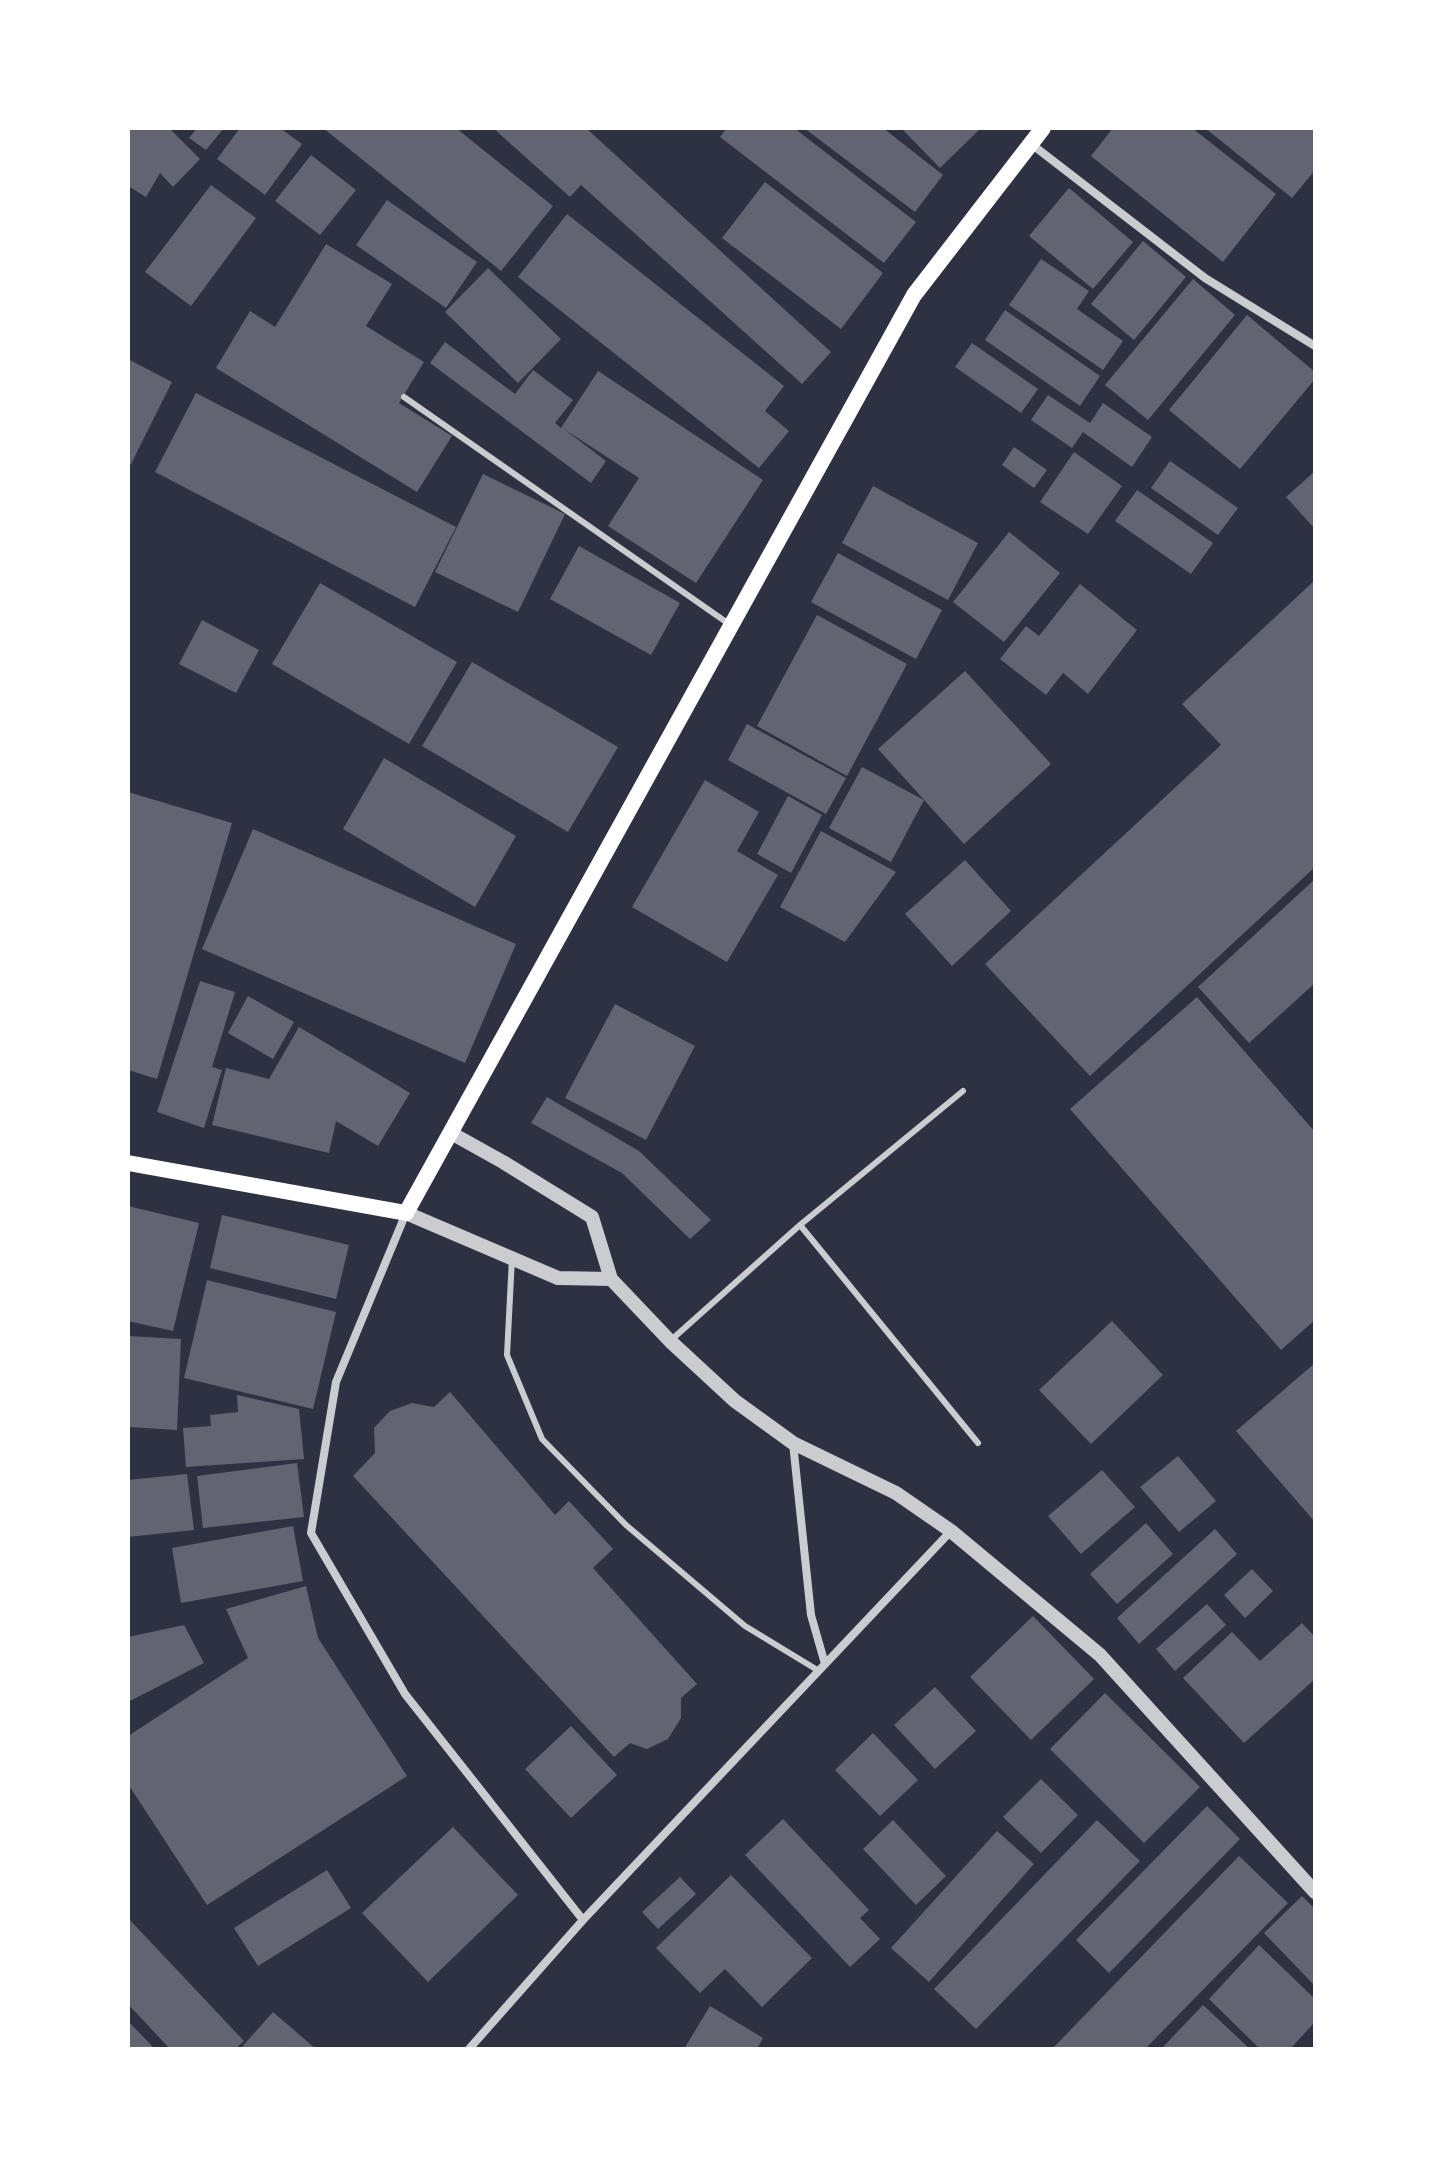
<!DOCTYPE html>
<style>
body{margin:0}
#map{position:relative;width:1443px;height:2177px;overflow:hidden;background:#2d3142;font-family:"DejaVu Sans",sans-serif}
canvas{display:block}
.frame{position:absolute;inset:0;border:130px solid #fff;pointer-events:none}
</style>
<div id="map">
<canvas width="1443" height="2177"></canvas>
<div class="frame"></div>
</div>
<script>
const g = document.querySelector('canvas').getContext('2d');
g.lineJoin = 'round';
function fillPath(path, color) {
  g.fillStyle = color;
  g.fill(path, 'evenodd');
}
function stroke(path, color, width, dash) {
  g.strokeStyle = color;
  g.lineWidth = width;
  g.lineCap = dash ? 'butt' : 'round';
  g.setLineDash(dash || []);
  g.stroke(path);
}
fillPath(new Path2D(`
 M128 128H169L200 159 173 187 160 173 146 197 128 186Z
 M197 128H224L206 150 189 138Z
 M240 128H280L302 144 265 195 217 159Z
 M323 128H456L553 206 501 271Z
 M493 128H586L831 352 802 384 581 185 570 197Z
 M727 128H794L916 222 884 263 720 137Z
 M804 128H883L943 175 915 212Z
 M901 128H981L940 168Z
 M1113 128H1192L1276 194 1223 262 1091 156Z
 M1205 128H1315V170L1292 198Z
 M311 155 356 190 320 235 275 201Z
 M765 182 883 273 841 329 722 238Z
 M211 185 256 218 191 306 145 272Z
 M1069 188 1133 242 1093 289 1029 236Z
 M387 200 477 262 446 308 356 245Z
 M567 214 784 386 765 411 789 431 759 468 518 277Z
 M1143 241 1186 277 1134 340 1091 304Z
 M326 244 392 284 366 326 424 362 399 403 452 436 417 492 216 368 250 311 275 327Z
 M1041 259 1089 291 1077 309 1123 341 1103 370 1009 305Z
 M488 268 561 339 518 383 445 312Z
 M1193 279 1235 315 1148 420 1105 385Z
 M1005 310 1100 376 1080 406 985 340Z
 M1247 315 1315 372V379L1240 469 1169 410Z
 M445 342 515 394 533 370 573 400 555 423 561 428 598 371 763 480 696 583 608 526 639 478 564 429 606 461 591 483 430 363Z
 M972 343 1038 389 1021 413 955 367Z
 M128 359 172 382 128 470Z
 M196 393 456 527 415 607 155 472Z
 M1048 395 1090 423 1103 403 1152 437 1132 467 1083 432 1072 448 1031 420Z
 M1014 447 1047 470 1034 488 1002 465Z
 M1074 452 1122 486 1088 534 1040 502Z
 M1170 461 1238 508 1218 535 1151 488Z
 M1315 471V529L1286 497Z
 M483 474 565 514 518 612 435 572Z
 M873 486 978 543 948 600 842 543Z
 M1137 490 1213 543 1191 574 1115 521Z
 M1009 532 1060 573 1004 642 953 602Z
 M579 546 680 603 651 655 550 599Z
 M838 553 942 610 916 659 811 602Z
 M1315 580V867L1090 1076 985 964 1221 745 1182 704Z
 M320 583 457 662 409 744 272 664Z
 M1080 584 1137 630 1088 694 1063 673 1046 695 1000 659 1026 626 1039 636Z
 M817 615 907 664 847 776 757 726Z
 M202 620 259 650 236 693 179 664Z
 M472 662 618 747 568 832 422 746Z
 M965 671 1051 764 964 844 878 749Z
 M747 724 846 778 826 814 728 760Z
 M384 758 516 836 475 907 343 829Z
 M862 767 924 800 891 862 829 828Z
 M705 780 759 812 737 851 778 875 727 962 632 907Z
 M128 792 232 823 157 1079 128 1070Z
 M788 796 822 815 791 873 757 854Z
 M253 829 516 944 465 1063 202 949Z
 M821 831 896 872 845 942 780 907Z
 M965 860 1011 911 952 966 905 914Z
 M1315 879V983L1249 1043 1198 987Z
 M200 981 235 992 212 1067 222 1070 204 1128 157 1112Z
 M248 996 294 1022 273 1059 228 1033Z
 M1197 997 1315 1132V1320L1281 1350 1070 1109Z
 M615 1004 695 1046 646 1140 565 1098Z
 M299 1027 410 1093 378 1146 336 1121 329 1153 212 1125 226 1068 269 1079Z
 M547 1097 639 1151 711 1220 690 1239 622 1173 531 1123Z
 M128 1206 199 1223 173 1331 128 1321Z
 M222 1215 349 1245 336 1299 210 1268Z
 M207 1280 336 1312 313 1409 184 1378Z
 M1112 1321 1163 1375 1091 1444 1039 1390Z
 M128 1336 181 1339 177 1430 128 1427Z
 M1315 1363V1522L1236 1431Z
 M450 1392 555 1515 569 1501 613 1549 593 1568 697 1684 681 1698V1718L668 1739 647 1749 630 1743 614 1757 353 1476 375 1453 374 1428 390 1411 412 1403 434 1407Z
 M237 1395 299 1409 304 1459 186 1467 183 1428 211 1426 210 1415 238 1412Z
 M1178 1456 1216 1501 1179 1532 1140 1487Z
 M297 1463 304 1517 203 1528 197 1476Z
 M1102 1470 1135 1507 1081 1554 1048 1516Z
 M187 1474 194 1530 128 1537V1480Z
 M1146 1523 1173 1554 1117 1604 1090 1574Z
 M293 1526 303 1581 181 1603 172 1548Z
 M1215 1529 1237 1554 1139 1644 1117 1618Z
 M1252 1569 1273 1591 1245 1618 1224 1595Z
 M306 1586 318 1638 407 1776 207 1905 128 1784V1736L248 1658 226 1609Z
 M1207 1604 1226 1625 1175 1671 1156 1649Z
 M1033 1616 1094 1679 1031 1740 970 1677Z
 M1302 1623 1315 1637V1679L1244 1743 1183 1678 1232 1632 1260 1661Z
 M184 1625 204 1663 128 1702V1637Z
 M935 1687 976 1731 935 1769 894 1725Z
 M1105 1693 1200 1787 1144 1843 1050 1749Z
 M571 1726 617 1775 571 1818 525 1769Z
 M873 1733 918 1780 880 1816 835 1770Z
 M1041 1779 1078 1815 1041 1853 1003 1817Z
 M1207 1806 1240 1839 1109 1973 1076 1940Z
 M783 1819 869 1910 860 1918 880 1939 850 1967 745 1855Z
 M893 1820 946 1876 916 1905 863 1849Z
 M1097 1820 1140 1861 976 2029 934 1989Z
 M453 1827 518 1895 428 1982 362 1913Z
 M997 1831 1034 1864 929 1982 891 1948Z
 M1239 1856 1288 1903 1145 2049H1052Z
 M327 1870 351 1908 258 1966 234 1928Z
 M731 1875 812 1958 762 2007 725 1969 700 1993 656 1948Z
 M680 1877 696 1894 658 1929 642 1912Z
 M1302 1896 1315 1909V1986L1264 1933Z
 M128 1918 244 2041 235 2049H170L128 2004Z
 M1259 1945 1315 1999V2022L1290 2049H1260L1209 1999Z
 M1203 2005 1250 2049H1161Z
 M710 2006 763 2038 757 2049H684Z
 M273 2012 316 2049H240Z
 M128 2021 155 2049H128Z`), '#626471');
stroke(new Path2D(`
 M404 397 729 624
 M800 1225 963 1091
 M512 1258 507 1355 542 1439 626 1525 745 1626 819 1671
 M670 1341 800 1225 978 1443`), '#caccd0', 6);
stroke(new Path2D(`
 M1030 143 1205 278 1315 346
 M406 1213 336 1382 311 1533 405 1694 583 1920
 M793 1443 811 1615 825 1664
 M469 2049 583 1920 951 1531`), '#caccd0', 8);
stroke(new Path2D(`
 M451 1133 503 1162 592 1217 611 1279 670 1341 735 1401 793 1443 896 1493 951 1531 1100 1655 1315 1892
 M406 1213 558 1278 611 1279`), '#caccd0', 14);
stroke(new Path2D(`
 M128 1163 406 1213 914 295 1043 128`), '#fff', 16);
</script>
